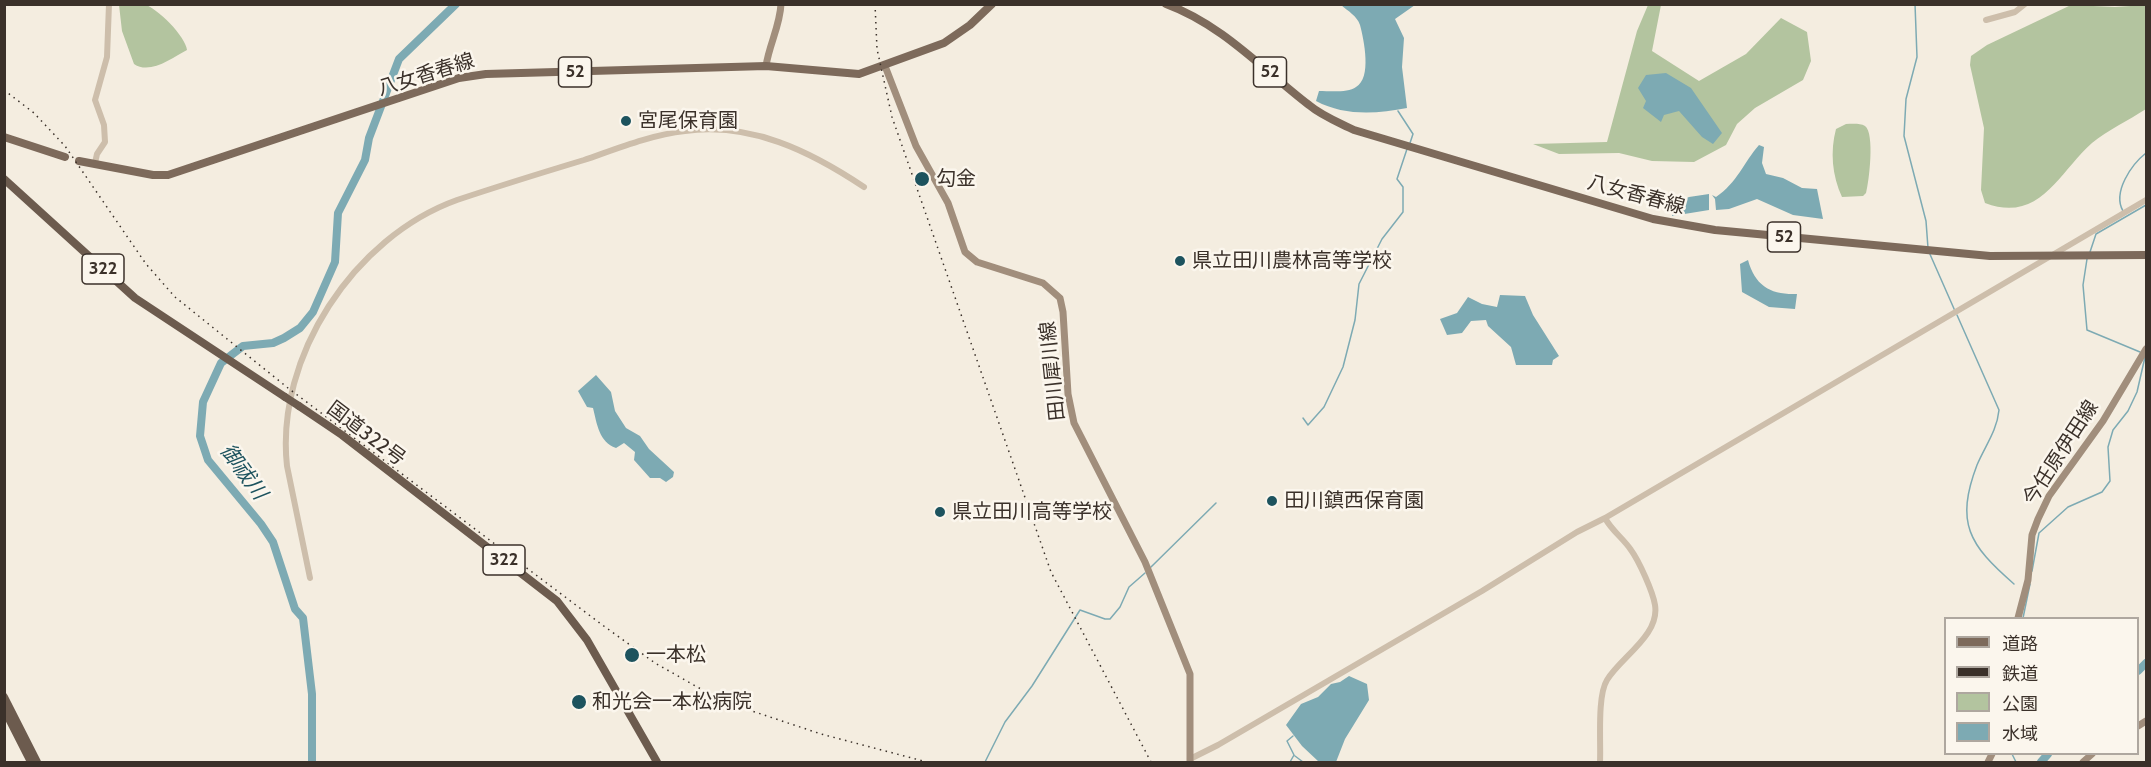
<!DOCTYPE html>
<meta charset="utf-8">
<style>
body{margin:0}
#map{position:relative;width:2151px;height:767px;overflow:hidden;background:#f4ede0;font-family:Cabin,"Noto Sans JP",sans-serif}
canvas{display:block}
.frame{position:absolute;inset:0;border:6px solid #3b312a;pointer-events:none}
.legend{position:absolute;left:1944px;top:617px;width:195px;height:138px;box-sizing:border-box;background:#fbf6ed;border:2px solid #aea79f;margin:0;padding:8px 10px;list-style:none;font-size:18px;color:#3b312a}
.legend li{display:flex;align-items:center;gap:12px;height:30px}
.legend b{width:30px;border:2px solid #aea79f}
</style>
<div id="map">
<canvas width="2151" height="767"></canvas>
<div class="frame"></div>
<ul class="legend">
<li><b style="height:8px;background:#7d6a5b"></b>道路</li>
<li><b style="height:8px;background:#3b312a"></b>鉄道</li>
<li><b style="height:16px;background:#b3c49f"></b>公園</li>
<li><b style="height:16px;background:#7daab3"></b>水域</li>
</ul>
</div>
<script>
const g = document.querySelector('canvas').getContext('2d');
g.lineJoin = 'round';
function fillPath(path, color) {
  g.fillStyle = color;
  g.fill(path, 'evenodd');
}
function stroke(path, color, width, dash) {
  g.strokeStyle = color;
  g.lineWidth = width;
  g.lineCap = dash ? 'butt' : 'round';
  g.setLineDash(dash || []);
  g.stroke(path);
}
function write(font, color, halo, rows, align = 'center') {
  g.font = font + ' Cabin,"Noto Sans JP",sans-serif';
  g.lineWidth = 5;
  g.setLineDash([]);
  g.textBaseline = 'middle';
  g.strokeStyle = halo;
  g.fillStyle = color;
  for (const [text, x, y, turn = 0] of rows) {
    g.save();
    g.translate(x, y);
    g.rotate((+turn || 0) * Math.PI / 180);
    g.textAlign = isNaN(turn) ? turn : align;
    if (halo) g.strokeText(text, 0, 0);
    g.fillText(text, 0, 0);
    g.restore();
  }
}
fillPath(new Path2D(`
 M119 5C127 4 135 3 143 4 157 7 186 37 187 50 172 58 150 75 134 64L122 31Z
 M1648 5H1661L1652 51 1699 81 1746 54 1781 18 1807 32 1811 61 1803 80 1755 108 1737 124 1726 145 1694 162 1652 161 1619 153 1559 154 1533 144 1607 142 1637 31Z
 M2071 5 2115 7 2146 5V109C2129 120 2108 130 2092 143 2059 172 2040 224 1985 203L1981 190 1984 128 1970 65 1971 56 1987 45Z
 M1846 124C1852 124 1860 123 1865 126 1875 133 1869 182 1866 193L1863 196 1842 197C1832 176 1830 151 1836 129Z`), '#b3c49f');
fillPath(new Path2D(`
 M1341 5H1415L1395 19 1404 38 1402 67 1407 108C1376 114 1344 116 1316 101L1319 91C1330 91 1348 93 1356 87 1372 78 1364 40 1360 25 1357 16 1348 11 1341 5Z
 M1666 73 1691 88 1722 133 1713 144 1702 137 1679 111 1664 115 1661 122 1643 108 1646 101 1638 88 1646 75Z
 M1759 145 1764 147 1762 163 1766 174 1783 178 1802 188 1817 189 1823 219 1793 215 1757 199 1729 209 1716 210 1715 199 1712 195 1716 197C1737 183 1744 162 1759 145Z
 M1709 194V210L1672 216 1673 204 1689 197Z
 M1748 260C1755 286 1771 295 1797 294L1795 309 1769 307 1742 292 1740 264Z
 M1500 295 1525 296 1533 315 1559 356 1553 360 1552 365H1516L1511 347 1488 326 1486 320 1471 321 1462 333 1447 335 1440 319 1457 313 1468 297 1482 304 1497 307Z
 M596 375 611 392 615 411 626 428 640 436 649 449 674 472 673 477 666 482 660 478H650L634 460 635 452 624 443 616 448C599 442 597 424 593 408L587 407 578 391Z
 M1349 676 1367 684 1369 700 1345 739 1336 762H1319L1302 746 1286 725 1301 704 1318 697 1331 684 1340 682Z`), '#7daab3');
stroke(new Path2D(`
 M1915 4 1917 57 1906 99 1904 136 1926 221 1928 248
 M1398 111 1413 134 1410 143
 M2123 211C2112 192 2132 164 2146 153
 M1929 252 1955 311
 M2090 252 2096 234 2146 205
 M2087 259 2083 285 2087 330 2140 352
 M1957 315 1999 410C1997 431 1985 446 1977 465 1955 523 1969 545 2014 584
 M1303 418 1308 425 1324 407 1343 367 1355 320 1359 284 1382 239 1403 212V187L1397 179 1407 149
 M1151 567 1216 503
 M2032 571 2039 533 2068 507 2102 492 2110 481 2108 447 2113 430 2128 411 2137 392 2145 357
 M2023 618 2030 584
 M2012 754 2016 762
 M1295 756 1303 762
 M985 762 1005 722 1032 686 1080 610 1105 619H1110L1120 607 1129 587 1145 573
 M1290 762 1294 755 1287 741 1293 736`), '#7daab3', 1.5);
stroke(new Path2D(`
 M2138 671 2146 663
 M312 762V694L303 618 295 609 273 542 261 524 208 460 200 436 203 402 221 363 243 346 273 343 284 338 300 328 313 312 335 262 338 213 365 160 369 138 399 59 456 4
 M2041 762 2048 754`), '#7daab3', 8);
stroke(new Path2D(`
 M1986 20 2015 12 2025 4
 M95 163 97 154 105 142 104 125 95 100 107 57 109 4
 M310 578 287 466C275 357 354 237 457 200 499 186 541 173 584 160 616 149 650 135 685 131 751 122 810 151 864 187
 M1190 759 1218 745 1482 591 1577 532 1605 518 2146 200
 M1600 762C1601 742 1597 696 1607 680 1621 657 1660 635 1655 605 1653 592 1639 561 1631 550 1623 538 1612 531 1605 518`), '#cdbeab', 6);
stroke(new Path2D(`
 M766 66C769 45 780 26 781 4
 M885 66 916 146 948 203 965 252 977 262 1043 283 1060 298 1063 312 1068 394 1074 423 1145 562 1190 674V762
 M2018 618 2028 580 2032 535 2038 519 2049 496 2103 421 2146 349
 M2138 726 2146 721
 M1988 762 1992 754
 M2083 762 2092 754`), '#a18e7c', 7);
stroke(new Path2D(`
 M1166 4C1223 25 1262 69 1309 105 1322 116 1338 122 1354 130L1653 219 1715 230 1990 256 2146 255
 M4 137 65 157
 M79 161 153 175H168L459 78 486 74 766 66 859 74 944 43 970 25 992 4`), '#7d6a5b', 8);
stroke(new Path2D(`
 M4 179 135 298 285 397
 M299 406 342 435 557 601 587 640 657 762
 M4 697 37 762
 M4 709 31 762`), '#6c5b4e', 8);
stroke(new Path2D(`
 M875 4 877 49 892 117 1051 572 1151 762
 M4 90 34 113 65 146 146 264 175 297 288 388 601 624 655 663 722 701 821 734 927 762`), '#3b312a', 1.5, [1.5, 4.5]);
stroke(new Path2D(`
 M285 397 299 406`), '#6c5b4e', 8);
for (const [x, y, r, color] of [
 [626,121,6,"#1d535e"],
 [922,179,8,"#1d535e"],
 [1180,261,6,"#1d535e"],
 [1272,501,6,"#1d535e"],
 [940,512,6,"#1d535e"],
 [632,655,8,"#1d535e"],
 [579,702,8,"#1d535e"]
]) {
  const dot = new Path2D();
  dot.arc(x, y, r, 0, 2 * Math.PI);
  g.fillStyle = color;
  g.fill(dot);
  stroke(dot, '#fbf6ed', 2);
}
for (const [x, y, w] of [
 [575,72,33],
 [1270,72,33],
 [1784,237,33],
 [103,269,42],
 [504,560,42]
]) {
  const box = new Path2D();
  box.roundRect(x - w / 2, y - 15, w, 30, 4.5);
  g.fillStyle = '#fbf6ed';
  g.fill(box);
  stroke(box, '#3b312a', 1.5);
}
write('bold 18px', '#3b312a', null, [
 ["52",575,72],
 ["52",1270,72],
 ["52",1784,237],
 ["322",103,269],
 ["322",504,560]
]);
write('20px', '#3b312a', '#fbf6ed', [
 ["八女香春線",426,75,-17],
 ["八女香春線",1636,195,15],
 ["田川犀川線",1053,371,-96],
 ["国道322号",366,434,37],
 ["今任原伊田線",2061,453,-57]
]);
write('20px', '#3b312a', '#fbf6ed', [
 ["宮尾保育園",638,121],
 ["勾金",936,179],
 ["県立田川農林高等学校",1192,261],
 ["田川鎮西保育園",1284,501],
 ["県立田川高等学校",952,512],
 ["一本松",646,655],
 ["和光会一本松病院",592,702]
], 'left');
write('italic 21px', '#1d535e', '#fbf6ed', [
 ["御祓川",243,472,54]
]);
</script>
